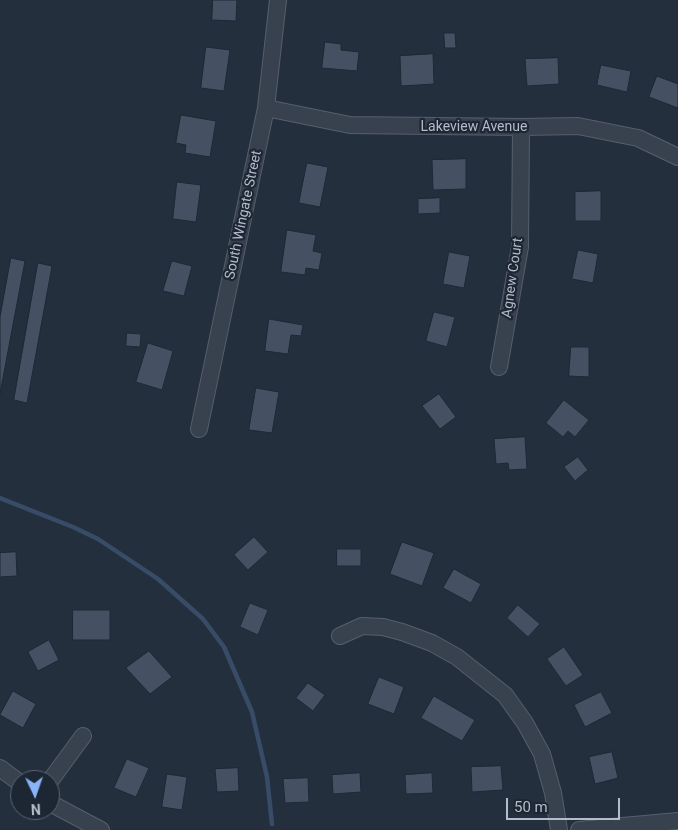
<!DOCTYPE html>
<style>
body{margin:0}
#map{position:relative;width:678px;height:830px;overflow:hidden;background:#242f3e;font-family:Roboto,sans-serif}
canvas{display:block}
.north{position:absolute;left:10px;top:770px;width:50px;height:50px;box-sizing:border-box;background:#1d2633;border:1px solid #59626f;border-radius:50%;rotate:177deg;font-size:14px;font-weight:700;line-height:20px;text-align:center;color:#b4bcc9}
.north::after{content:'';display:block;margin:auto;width:18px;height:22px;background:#8ab4f8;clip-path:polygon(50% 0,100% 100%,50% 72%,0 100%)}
.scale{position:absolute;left:506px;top:798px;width:114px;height:22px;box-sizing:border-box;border:2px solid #b4bcc9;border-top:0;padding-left:6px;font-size:15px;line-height:18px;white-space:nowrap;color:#b4bcc9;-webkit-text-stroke:4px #1d2633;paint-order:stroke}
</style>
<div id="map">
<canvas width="678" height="830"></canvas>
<div class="north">N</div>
<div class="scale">50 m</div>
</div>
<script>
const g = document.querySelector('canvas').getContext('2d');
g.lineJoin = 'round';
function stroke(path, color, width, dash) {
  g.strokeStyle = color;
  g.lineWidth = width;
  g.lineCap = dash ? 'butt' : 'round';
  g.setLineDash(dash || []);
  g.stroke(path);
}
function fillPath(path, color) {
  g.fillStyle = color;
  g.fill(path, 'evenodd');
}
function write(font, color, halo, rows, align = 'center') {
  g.font = font + ' Roboto,sans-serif';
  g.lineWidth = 4.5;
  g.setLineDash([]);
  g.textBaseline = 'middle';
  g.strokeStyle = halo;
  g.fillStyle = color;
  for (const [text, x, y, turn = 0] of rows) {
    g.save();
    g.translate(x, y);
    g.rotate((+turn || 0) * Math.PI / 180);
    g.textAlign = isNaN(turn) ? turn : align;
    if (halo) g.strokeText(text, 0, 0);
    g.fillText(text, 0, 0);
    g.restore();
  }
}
stroke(new Path2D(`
 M0 498 73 527 98 539 158 579 203 619 224 647 252 712 267 777 272 824`), '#394c67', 4.5);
const building = new Path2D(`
 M213 0H237L236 21 212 20Z
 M444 33H455L456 48H445Z
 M325 42 341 44V50L359 52 357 71 322 68Z
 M206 47 230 50 224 91 201 88Z
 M433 54 434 84 401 86 400 56Z
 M558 58 559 84 527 86 525 59Z
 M601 65 631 71 627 92 597 85Z
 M657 76 678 84V108L649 97Z
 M181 115 216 121 210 157 185 153 186 145 176 143Z
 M466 159V189L433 190 432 160Z
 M307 163 328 167 320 207 299 203Z
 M177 182 201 185 196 222 173 219Z
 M601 191V221H575V192Z
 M440 198V213L418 214V199Z
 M287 230 316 235 313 251 322 253 319 270 306 268 305 275 281 272Z
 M578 250 598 254 593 283 572 279Z
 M449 252 470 256 464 288 443 284Z
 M11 258 25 261 0 394V317Z
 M172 261 192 266 184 296 163 291Z
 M38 263 52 266 27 403 14 400Z
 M434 312 455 317 447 347 426 341Z
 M269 319 303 325 301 336 291 335 288 354 265 351Z
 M127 333 141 334 140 347 126 346Z
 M148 343 173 351 162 390 136 382Z
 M571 347H589V377L569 376Z
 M256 388 279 392 272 433 249 430Z
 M439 394 456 417 440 429 422 406Z
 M564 400 589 420 575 437 568 431 563 437 546 423Z
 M525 437 527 469 509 470 508 463 496 464 494 439Z
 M578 457 588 470 575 481 564 467Z
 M254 537 268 552 248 570 234 555Z
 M402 542 434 553 422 586 390 574Z
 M337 549H361V566H337Z
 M16 552 17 576 0 577V553Z
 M454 569 481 584 471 603 443 588Z
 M250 603 268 610 258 635 240 627Z
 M518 605 540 624 528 637 507 618Z
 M73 610H110V640H73Z
 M49 640 59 660 38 671 28 652Z
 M564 647 583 675 566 686 547 659Z
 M149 651 172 677 150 694 126 668Z
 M379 677 404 687 394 714 368 704Z
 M308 683 325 695 313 711 296 698Z
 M13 691 36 704 23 728 0 715Z
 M601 692 612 713 585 727 574 705Z
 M434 696 475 720 462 741 421 718Z
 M612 752 618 778 595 784 589 757Z
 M127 759 149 768 136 797 114 788Z
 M501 766 503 790 472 792 471 767Z
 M238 768 239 791 217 792 215 769Z
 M360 773 361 792 333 794 332 775Z
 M432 773 433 793 406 794 405 775Z
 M167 774 187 777 182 810 162 807Z
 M308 778 309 802 285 803 283 779Z`);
fillPath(building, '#455162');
stroke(building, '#1f2835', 1);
const minor = new Path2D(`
 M266 108 350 125 521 127 578 126 638 138 678 157
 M499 367 520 247 521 127
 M199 429 266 108 278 0
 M340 636 362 626 383 627 402 632 432 643 457 657 505 695 525 723 542 754 553 793 559 830
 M0 768 20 783
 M50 781 83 736
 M50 803 101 830
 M579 830 678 821`);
stroke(minor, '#565f6c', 18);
stroke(minor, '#38414e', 16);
write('14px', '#b4bcc9', '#1d2633', [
 ["Lakeview Avenue",474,127],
 ["South Wingate Street",244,215,-78],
 ["Agnew Court",513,278,-82]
]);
</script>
